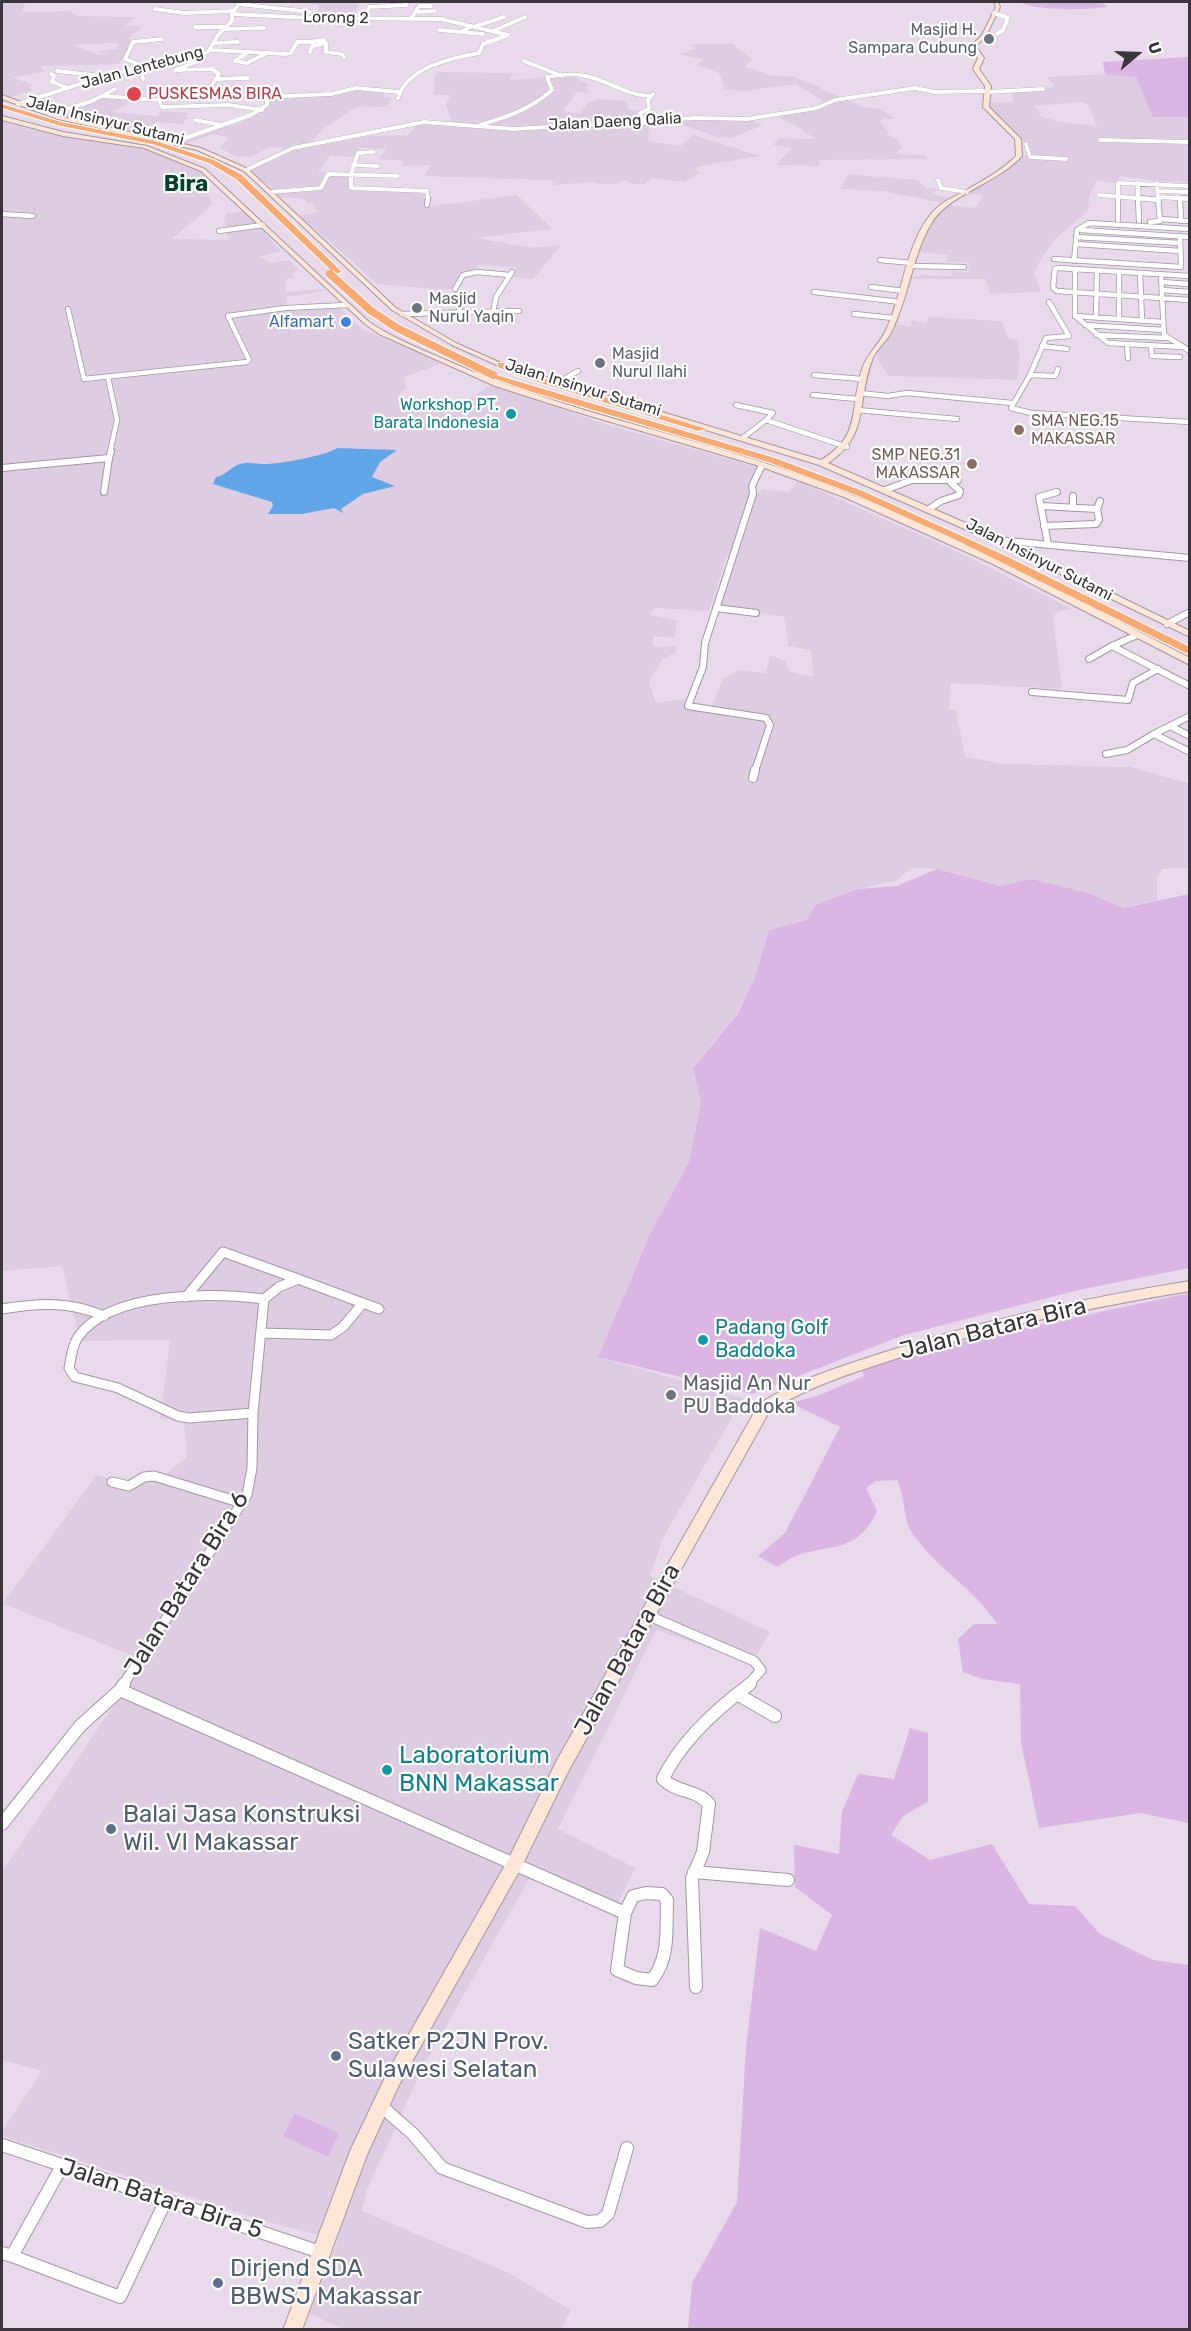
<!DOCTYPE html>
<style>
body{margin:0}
#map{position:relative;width:1191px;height:2331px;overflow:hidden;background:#e8daeb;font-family:Rubik,sans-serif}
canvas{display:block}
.frame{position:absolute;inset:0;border:3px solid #3b353c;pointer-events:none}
.north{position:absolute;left:1107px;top:24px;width:60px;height:60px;-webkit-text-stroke:4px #fff;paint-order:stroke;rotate:71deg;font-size:16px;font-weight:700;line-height:24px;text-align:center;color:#3b353c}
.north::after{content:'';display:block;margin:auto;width:21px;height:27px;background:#3b353c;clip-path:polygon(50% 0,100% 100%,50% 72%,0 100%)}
</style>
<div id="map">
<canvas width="1191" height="2331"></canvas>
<div class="frame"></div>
<div class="north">U</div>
</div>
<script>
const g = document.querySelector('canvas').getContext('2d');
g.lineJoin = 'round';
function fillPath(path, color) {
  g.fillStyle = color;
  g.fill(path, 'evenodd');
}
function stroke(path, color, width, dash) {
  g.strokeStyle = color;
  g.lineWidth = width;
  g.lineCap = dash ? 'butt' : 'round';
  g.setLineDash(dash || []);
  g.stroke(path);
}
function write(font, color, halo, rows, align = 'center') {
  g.font = font + ' Rubik,sans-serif';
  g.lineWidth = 4.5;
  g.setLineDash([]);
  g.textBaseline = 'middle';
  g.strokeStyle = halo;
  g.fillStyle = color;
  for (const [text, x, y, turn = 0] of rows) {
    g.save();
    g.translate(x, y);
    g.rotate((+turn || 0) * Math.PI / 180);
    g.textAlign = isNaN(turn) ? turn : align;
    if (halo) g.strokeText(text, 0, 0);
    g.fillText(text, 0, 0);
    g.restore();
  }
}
fillPath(new Path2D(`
 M2 2H22L25 4 22 12 72 11 71 14 78 16 136 17 125 25 142 27 130 37 129 40 132 42 119 64 40 66 45 72 12 77 33 85 29 88 33 90 12 97 2 94ZM113 43 120 45 115 49 97 52 105 54 99 55 73 45Z
 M291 2H359L354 14 319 13 317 5Z
 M697 44H733L752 59 744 67 770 75 795 77 863 107 881 109 894 119H882L880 122 889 132 887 135 895 137 902 147 896 154 926 155 927 159 819 160 820 166 776 165 792 148 773 145 779 138 815 139 795 125 775 116 823 108 841 99 826 103 796 84 744 91 725 89 719 73 697 65 704 59 677 54 696 49 691 45Z
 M438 72 513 73 510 80 563 76 576 78 592 86H586L589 93 577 92 563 111 580 114 587 104 597 99 627 101 628 109 636 112 641 122 649 123 648 141 680 146 694 135 760 156 700 166 695 169 700 173 684 182 652 178 645 184H632L625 180 609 185 592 182 555 185 551 180 424 176 431 165 403 166 404 161 379 159 386 149 359 148 354 157 330 156 318 172 348 173 349 187 354 191 427 192 426 207 517 195 552 229 476 238 534 248 561 245 533 279 512 277 517 267 478 265 473 274H462L454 288 444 290 377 284 318 231 297 216 317 212 312 203H307L303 198H280L271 187 246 168 284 149 282 147H270L251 157 236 156 223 150 221 146 229 138 213 134 186 144 172 140 256 114 270 105V96L331 94 353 88 384 92V98H392L387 107 358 106 322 130 309 144H327L369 136 408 135 419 124 448 123 451 119 446 105 450 95H434L435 74Z
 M1105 74 1136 76 1153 117H1189V182L1156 181 1121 176 1116 183 1097 180 1089 197 1088 211 1054 240 1041 259 1034 273 1041 292 990 294 986 279H911V277L924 275 951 276 952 271 968 272 969 262H946L948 255 916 252 931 224 946 205 976 208 984 195 967 193 1021 156H1027L1024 142 989 108 988 102H1014L1011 93 1055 87 1047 77ZM1080 102 1088 105 1097 126 1056 121 1038 115 1042 114 1034 106Z
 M102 96 135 99 113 112 158 116 160 111 189 113 184 116 189 117 182 124 158 122 139 133 92 124 97 118 90 117 80 121 62 117Z
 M691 118 748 120 763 125 731 138 718 137 670 121Z
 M2 121 28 129 157 152 206 175 186 180 204 187 213 204 172 239 229 240 224 221 226 214 245 211 281 251 259 257 271 263 289 260 298 269 293 273 294 278 286 279 285 292 323 289 324 291 286 297 288 306 336 305 362 329 442 363 404 377 406 387 397 398 463 404 490 385 495 386 605 424 760 468 752 492 756 494 763 489 789 492 798 481 958 552 1072 609 1058 611 1053 617 1062 689 951 683 949 709 956 710 965 757 1005 764 1131 767 1190 784 1189 868 1162 869 1157 879V900L1123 908 1089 893 1032 879 1001 886 937 869 912 868 895 881 858 889 815 905 807 920 769 930 755 977 735 1017 693 1067 701 1102 689 1162 651 1232 598 1357 743 1398 663 1538 650 1576 770 1632 752 1663 656 1630 558 1829 635 1868 613 1913 529 1879 423 2067 367 2190 362 2211 507 2272 571 2310 561 2329H342L307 2312 338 2240 268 2222 2 2136V2131L42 2071 2 2060V1872L112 1707 128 1654 4 1604 2 1607V1604L96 1476 134 1482 162 1477 187 1457 184 1423 160 1418 170 1340 80 1341 62 1266 2 1271ZM727 556 729 558 720 608 785 617 788 646 811 650 813 677 789 671 785 661 770 655 766 673 739 670 723 679 712 706 682 699 656 703 649 682 663 658 676 653V646L653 647V636L674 638 677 620 650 615 655 608 709 611Z
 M848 174 918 180 926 188 938 189 931 194 953 199 943 203 883 191 840 189Z
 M929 317 1002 321 1008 338 1017 340 1020 355 1017 380 889 376 877 359 878 350 896 324 911 327 912 320 926 323Z`), '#decce3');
fillPath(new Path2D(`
 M1020 2H1102L1107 7C1089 10 1034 11 1020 2Z
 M1189 57V117H1153L1136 77 1105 74 1103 62Z
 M937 869 1001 886 1032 879 1089 893 1123 908 1189 894V1268L1083 1289 904 1335 752 1394 598 1357 651 1232 689 1162 701 1102 693 1068 737 1015 755 977 769 930 807 920 815 905 858 889 897 886Z
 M1189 1293 1188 1823 1141 1813 1039 1828 1021 1742 1020 1684 982 1679 963 1672 958 1639 974 1624H997C975 1589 936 1568 912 1533 903 1519 905 1496 897 1480L876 1481 866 1488 877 1511C854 1563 814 1537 778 1567L758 1556 785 1533 840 1427 790 1403 817 1396 864 1376 860 1366 875 1360Z
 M910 1728 928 1733V1802L903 1816 891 1835 930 1860 992 1844 1029 1904 1075 1906 1100 1934 1153 1960 1189 1965V2329H688L692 2283 737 2202 746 2048 760 1928 816 1951 832 1915 795 1887 794 1845 839 1854 842 1812 858 1774 894 1779Z
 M295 2113 339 2133 328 2157 283 2136Z`), '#dbb6e4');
fillPath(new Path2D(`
 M337 448 397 450 380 462 372 477 395 486 363 494 341 509 343 513 334 508 302 514H268L273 506 272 502 213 484 216 477C227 475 230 467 240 464 248 462 256 464 264 464 280 464 325 456 337 448Z`), '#60a6e8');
const streetFar5 = new Path2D(`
 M239 4 310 12
 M155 9 184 13 233 11
 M415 12 435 11
 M994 13 1008 18 1003 30 997 34
 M232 14 311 18 441 19 508 35
 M365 18 369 7 407 5
 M411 19 419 6H431
 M472 26 461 32 483 34
 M476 26 504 17
 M195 27H225
 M223 29 264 28
 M439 30 461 32
 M493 31 525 17
 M214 43 238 42
 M326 45V52L342 54 344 57
 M211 50 286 54 291 53 297 42H314
 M248 52 235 61 247 63 267 53
 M310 52 314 41 324 40 326 43 313 46
 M184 58 196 62 175 70 212 69 219 74 207 93 240 92
 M524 61 562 76
 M141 65 125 59 133 42 162 39
 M130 69 142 74 143 79
 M57 71 102 76
 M51 74 54 76 52 82 68 88
 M216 79 248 78
 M988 92 1043 89
 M102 96 159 100 162 107 229 105 262 110
 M267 97 331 94 356 88 398 92
 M398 98C407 67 452 58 479 53L483 44 508 35
 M18 104 111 74 208 52 218 35 232 21V14L240 2
 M51 114 92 101 115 89
 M195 120 221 125
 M644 123 640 113 649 109 648 100 653 94
 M480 125C507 117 531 109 552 90L547 77C560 75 573 73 586 76 608 81 628 96 651 96
 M1100 140 1190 142
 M174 142 251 115 267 105V97L240 95
 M1026 144 1030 157 1066 159
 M374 152 358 153 351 174V188L427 191 428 200
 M353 165 378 166
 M246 170 293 148 424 122 514 129 695 118 747 119 817 108 835 100 915 88 935 92 988 91
 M938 180 941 188 967 192
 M1138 183V200
 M1157 184 1158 200
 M1159 191 1190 192
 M271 192 321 188 328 174 398 176
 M1099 195 1158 200
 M1159 197 1190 199
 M1118 200V183L1190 186`);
const streetFar4 = new Path2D(`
 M1118 198V220
 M1138 198 1139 221
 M1140 198 1159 200
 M1182 198 1190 199
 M1180 199 1181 221
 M427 205 428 198
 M2 214 33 216
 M1160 219 1190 221
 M1150 222 1160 221 1158 198
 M1081 230 1190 237
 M219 231 263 225
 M1076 237 1180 243
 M1076 244 1180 251
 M1054 259 1181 267 1180 236
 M880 260 912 263
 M1074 261 1077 230 1089 223 1190 229
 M912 266 964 267
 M1075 269V316L1108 343 1184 347
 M1119 272V319
 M1140 273 1142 320
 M1161 274 1164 335 1190 351
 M1190 276 1058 268 1055 269 1053 288 1057 291 1190 300
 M1161 282 1190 284
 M871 287 904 291
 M455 289 463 275 477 272 510 275
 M1162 290 1190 292
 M814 292 901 302
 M1049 302 1069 336 1046 338 1030 375 1011 408 1031 413 1190 422
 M68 309 84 379 247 362 249 360 228 316 285 308 347 305
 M459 312 463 295
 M493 312 496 297 512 272
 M402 314 519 311
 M854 314 894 318
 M1075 316 1163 322
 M1096 317 1097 271
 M1085 325 1164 330
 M1096 335 1167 338
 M1127 345 1128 358
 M1042 346 1067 349
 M1151 347 1152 356 1180 357
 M814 375 861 379
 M1030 375 1055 376 1058 369
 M108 377 117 420 110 452
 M559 382 578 371
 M859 393 888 396 907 393 1012 403
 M813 395 858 399
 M736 405 773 413 766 420 847 447
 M857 410 957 419
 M744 437 766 420`);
const streetFar3 = new Path2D(`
 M2 468 109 458 111 451
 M885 490 912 480H958
 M104 492 109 458
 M1073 496V507
 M1041 506 1097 509 1100 501
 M929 509 941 501 959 495 960 491 951 483 955 481
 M1044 526 1096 524 1099 520 1097 509
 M997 540 1190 558
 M1048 544 1039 497 1057 492
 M716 608 756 613
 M1167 624 1190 612
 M1137 635 1112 646 1190 686
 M1089 659 1112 646
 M1032 692 1128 700 1133 683 1158 669
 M1170 726 1190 736
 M1154 734 1190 716
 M1106 754 1127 750 1154 734 1190 752
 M755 771 770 725 766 718 688 706 703 667 705 643 753 494 752 486 762 465`);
const streetFar2 = new Path2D(`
 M753 778 755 770`);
const streetFar1 = new Path2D(`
 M186 1297 223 1252 298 1279
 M264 1299 279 1287 298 1279 379 1309
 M2 1309C39 1303 69 1301 104 1316
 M261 1333 331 1335 343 1327 363 1303
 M253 1413 189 1418 178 1416 118 1388 75 1377 69 1368C71 1358 72 1346 78 1337 111 1290 214 1293 264 1299
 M112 1482 129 1486 144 1477 154 1476 242 1503
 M647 1615 754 1661 761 1670 748 1685
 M123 1685 247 1495 252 1468 253 1413 264 1299`);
const street = new Path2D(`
 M124 1684 120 1690 625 1913
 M737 1694 775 1716
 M2 1824 80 1726 120 1690
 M694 1872 788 1880
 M646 1893 662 1894 667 1900C666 1927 670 1958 652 1980L636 1978 617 1970 625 1913 633 1896Z
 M696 1987 692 1878 703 1852 709 1804C697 1789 676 1793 663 1779 680 1742 718 1708 750 1684
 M380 2105 413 2134 442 2168 587 2222 600 2221 608 2214 627 2148
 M2 2145 320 2252
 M2 2253 12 2256 62 2166
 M12 2256 120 2297 166 2200`);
const secondary = new Path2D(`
 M994 2H998L1000 7 986 36 976 46 984 58 979 69 991 86 989 107 1021 139 1022 156C997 184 948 194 931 224 914 253 910 288 897 319 894 326 892 333 887 339 882 345 876 351 873 358 856 398 871 436 828 463L1000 538 1190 631V637L994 542 819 465 499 366 452 345 392 310 244 171 197 150 58 119 2 99V95L62 117 201 148 248 169 396 308 456 343 503 364 821 460C863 435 849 408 862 369 868 352 879 345 886 330 904 293 906 233 940 205 946 200 956 196 963 192 982 181 1001 171 1016 156L1015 139 983 107 985 86 973 69 978 58 971 46 982 35 996 7Z
 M2 116 63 132 147 146 205 169 369 322C393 338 420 349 446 360 560 411 683 433 800 475 935 524 1062 592 1190 658V665L993 564 844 497 756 465 570 410 495 386 379 334 365 324 201 171 144 148 63 136 2 120Z
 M1190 1281V1291C1087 1308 985 1329 886 1362 846 1375 805 1388 769 1412L569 1770 521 1868 399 2085 367 2155 302 2330H283L350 2151 387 2073 509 1858 557 1760 759 1404C796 1380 839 1367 882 1353 982 1320 1085 1298 1190 1281Z`);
const highway = new Path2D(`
 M2 104 61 122 156 141 214 160 242 175 342 272 335 274 236 179 209 163 152 144 61 126 2 108Z
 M498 363H504L524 372 706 429 698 431 518 376 498 367Z
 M490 373 775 458 863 491 1006 556 1190 647V655L952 538 856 495 768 462 529 391 490 377Z`);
stroke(streetFar5, '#a296a5', 4.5);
stroke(streetFar4, '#a296a5', 6);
stroke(streetFar3, '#a296a5', 8);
stroke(streetFar2, '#a296a5', 10);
stroke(streetFar1, '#a296a5', 11);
stroke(street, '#a296a5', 14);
stroke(secondary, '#a296a5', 2);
stroke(highway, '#fff', 2);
stroke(streetFar5, '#fff', 4);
stroke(streetFar4, '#fff', 4.5);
stroke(streetFar3, '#fff', 6);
stroke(streetFar2, '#fff', 8);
stroke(streetFar1, '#fff', 9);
stroke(street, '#fff', 12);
fillPath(secondary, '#fde6d5');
fillPath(highway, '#f9aa72');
const highwayBridge = new Path2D(`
 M330 274 370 310 397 328 493 375`);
stroke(highwayBridge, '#fff', 10, []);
stroke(highwayBridge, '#f9aa72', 8);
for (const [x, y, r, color] of [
 [989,39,6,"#6b7280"],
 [134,94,8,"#e0444e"],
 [417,308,6,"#6b7280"],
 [346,322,6,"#3f7fe0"],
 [600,363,6,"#6b7280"],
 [511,414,6,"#0f9aa8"],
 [1019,430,6,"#8d6e63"],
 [972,464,6,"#8d6e63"],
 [703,1340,6,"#0f9aa8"],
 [671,1395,6,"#6b7280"],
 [387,1770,6,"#0f9aa8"],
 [111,1829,6,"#5c6f8a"],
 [336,2056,6,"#5c6f8a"],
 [218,2283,6,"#5c6f8a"]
]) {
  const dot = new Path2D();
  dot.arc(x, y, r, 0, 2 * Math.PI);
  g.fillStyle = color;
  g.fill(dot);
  stroke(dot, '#fff', 2);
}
write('16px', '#3b353c', '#fff', [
 ["Lorong 2",336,18,1],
 ["Jalan Lentebung",142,68,-15],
 ["Jalan Insinyur Sutami",105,121,14],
 ["Jalan Daeng Qalia",615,122,-3],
 ["Jalan Insinyur Sutami",583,388,17],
 ["Jalan Insinyur Sutami",1039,560,27]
]);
write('16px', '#5b616d', '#fff', [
 ["Masjid H.",977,30,"right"],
 ["Sampara Cubung",977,48,"right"],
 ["Masjid",429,299],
 ["Nurul Yaqin",429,317],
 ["Masjid",612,354],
 ["Nurul Ilahi",612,372]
], 'left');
write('16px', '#be3a42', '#fff', [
 ["PUSKESMAS BIRA",148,94]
], 'left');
write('16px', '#366cbe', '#fff', [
 ["Alfamart",334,322]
], 'right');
write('16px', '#0d838f', '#fff', [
 ["Workshop PT.",499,405],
 ["Barata Indonesia",499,423]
], 'right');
write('16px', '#785e54', '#fff', [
 ["SMA NEG.15",1031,421],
 ["MAKASSAR",1031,439],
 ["SMP NEG.31",960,455,"right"],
 ["MAKASSAR",960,473,"right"]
], 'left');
write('20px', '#0d838f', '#fff', [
 ["Padang Golf",715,1328],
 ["Baddoka",715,1351]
], 'left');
write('20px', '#5b616d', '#fff', [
 ["Masjid An Nur",683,1384],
 ["PU Baddoka",683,1407]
], 'left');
write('bold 22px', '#014528', '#fff', [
 ["Bira",186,185]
]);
write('24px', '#3b353c', '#fff', [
 ["Jalan Batara Bira",993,1329,-14],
 ["Jalan Batara Bira 6",187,1584,-58],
 ["Jalan Batara Bira",628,1650,-61],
 ["Jalan Batara Bira 5",161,2199,18]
]);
write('24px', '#0d838f', '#fff', [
 ["Laboratorium",399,1756],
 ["BNN Makassar",399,1784]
], 'left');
write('24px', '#4e5e75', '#fff', [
 ["Balai Jasa Konstruksi",123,1815],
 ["Wil. VI Makassar",123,1843],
 ["Satker P2JN Prov.",348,2042],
 ["Sulawesi Selatan",348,2070],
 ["Dirjend SDA",230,2269],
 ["BBWSJ Makassar",230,2297]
], 'left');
</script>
